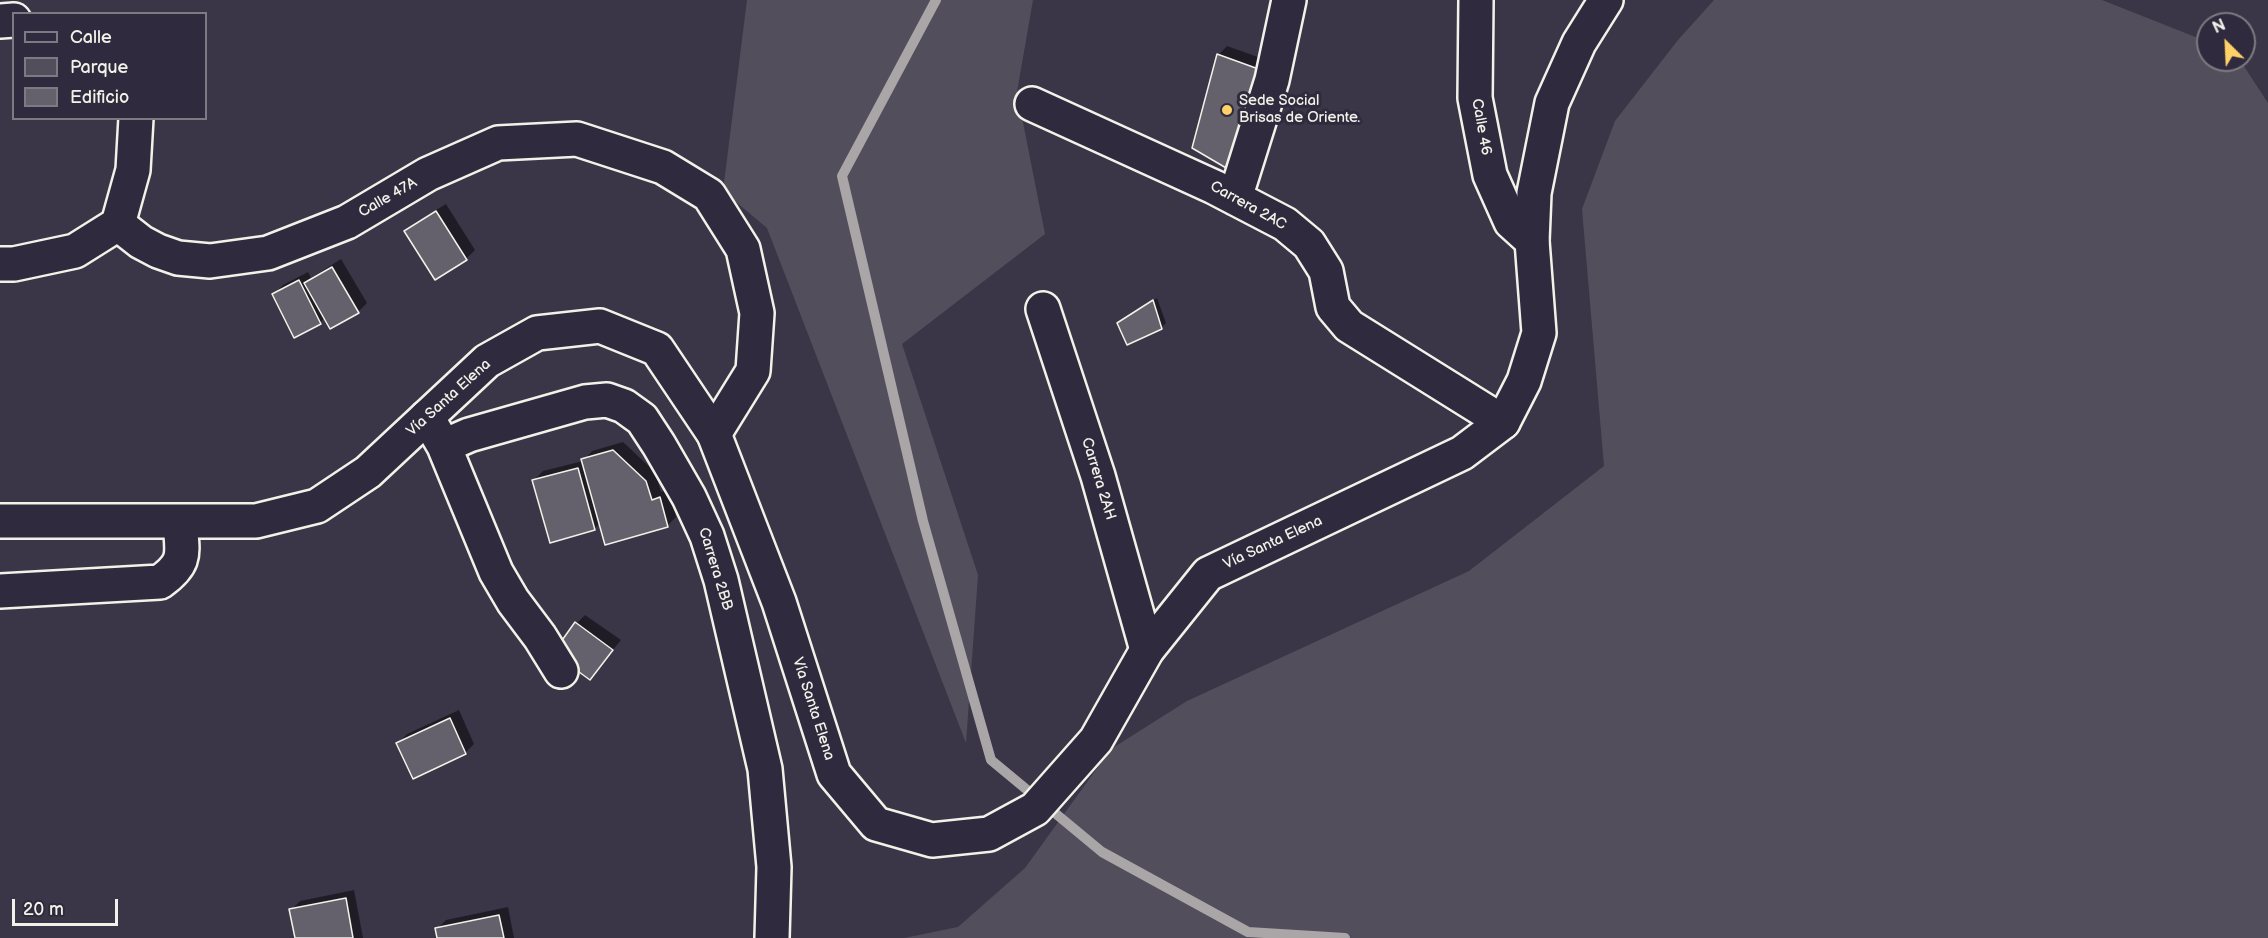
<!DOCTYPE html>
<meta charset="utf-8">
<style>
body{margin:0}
#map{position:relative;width:2268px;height:938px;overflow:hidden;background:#3b3647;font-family:"Balsamiq Sans",sans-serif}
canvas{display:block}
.legend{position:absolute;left:12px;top:12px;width:195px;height:108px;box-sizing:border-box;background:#2f2a3d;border:2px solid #7e7a81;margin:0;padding:8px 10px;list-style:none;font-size:18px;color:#f4f1e8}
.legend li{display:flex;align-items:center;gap:12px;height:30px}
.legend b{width:30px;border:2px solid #7e7a81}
.north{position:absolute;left:2196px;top:12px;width:60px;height:60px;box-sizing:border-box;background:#2f2a3d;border:2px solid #7e7a81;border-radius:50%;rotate:336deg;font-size:16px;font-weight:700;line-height:24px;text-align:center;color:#f4f1e8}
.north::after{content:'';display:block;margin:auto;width:21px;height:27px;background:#ffd166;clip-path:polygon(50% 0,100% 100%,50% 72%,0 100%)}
.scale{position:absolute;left:12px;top:899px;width:106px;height:27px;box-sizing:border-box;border:3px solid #f4f1e8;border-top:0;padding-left:8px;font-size:18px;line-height:21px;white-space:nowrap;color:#f4f1e8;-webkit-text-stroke:4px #2f2a3d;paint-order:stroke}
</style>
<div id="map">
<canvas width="2268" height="938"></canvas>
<ul class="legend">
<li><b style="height:8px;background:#2f2a3d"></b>Calle</li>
<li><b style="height:16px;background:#534e5c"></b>Parque</li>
<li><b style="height:16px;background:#65616c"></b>Edificio</li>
</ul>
<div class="north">N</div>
<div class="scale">20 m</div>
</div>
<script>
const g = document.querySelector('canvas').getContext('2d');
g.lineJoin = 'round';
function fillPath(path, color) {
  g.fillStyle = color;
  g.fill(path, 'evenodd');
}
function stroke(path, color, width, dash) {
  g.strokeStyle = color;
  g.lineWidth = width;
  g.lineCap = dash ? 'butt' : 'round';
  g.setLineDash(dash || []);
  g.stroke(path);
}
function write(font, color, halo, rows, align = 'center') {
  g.font = font + ' "Balsamiq Sans",sans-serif';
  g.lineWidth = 6;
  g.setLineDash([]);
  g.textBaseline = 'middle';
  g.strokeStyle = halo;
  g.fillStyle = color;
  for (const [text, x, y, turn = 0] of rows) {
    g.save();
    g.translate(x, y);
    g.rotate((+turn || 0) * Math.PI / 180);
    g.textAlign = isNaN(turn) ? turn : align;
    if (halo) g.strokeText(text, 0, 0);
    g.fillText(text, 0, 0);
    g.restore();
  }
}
fillPath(new Path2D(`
 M747 0H1033L1017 92 1045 234 902 344 978 575 966 743 767 228 723 191Z
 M1714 0H2102L2208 42V60H2240L2268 103V938H904L958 927 1025 868 1111 749 1187 701 1469 571 1604 466 1582 209 1615 121 1678 40Z`), '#534e5c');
fillPath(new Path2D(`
 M1227 46 1272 62 1232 170 1218 55Z
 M446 204 475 250 466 259 406 232 415 223Z
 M341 259 367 303 358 312 325 317 320 323 274 294 283 285 308 272 311 278Z
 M1157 298 1166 323 1162 327 1119 323Z
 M623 442 655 472 661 492 669 489 676 517 667 526 600 523 594 529 534 480 543 471 583 461 592 451Z
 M585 615 621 640 590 678 577 623Z
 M459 710 474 744 465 753 398 743 407 734Z
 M354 890 363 938H296L291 910 300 901Z
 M508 907 514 938H439L437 929 446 920Z`), '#0007');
stroke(new Path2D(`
 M936 0 842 176 923 521 991 760 1102 852 1248 932 1345 938`), '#aaa6a7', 10);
const building = new Path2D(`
 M1217 54 1264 71 1233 172 1192 148Z
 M436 211 467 260 435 280 404 231Z
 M332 267 359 313 330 329 304 283Z
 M299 280 321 324 294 338 272 294Z
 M1153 300 1162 329 1127 345 1117 323Z
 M613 450 646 481 652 500 660 497 668 527 605 545 581 459Z
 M578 468 595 530 550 543 532 480Z
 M575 622 613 650 590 680 553 653Z
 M450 718 466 754 413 779 396 743Z
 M346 898 353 938H295L289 909Z
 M499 915 504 938H437L435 928Z`);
fillPath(building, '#65616c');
stroke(building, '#f4f1e8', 1.5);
const minor = new Path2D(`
 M1476 0 1475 98 1490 175 1511 222 1532 241
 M1032 104 1214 187 1285 224 1309 244 1326 271 1333 307 1349 326 1503 422
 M1235 198 1272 80 1289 0
 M118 224 141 242 158 251 178 258 210 261 268 253 347 222 428 174 498 143 577 139 663 167 709 195 743 249 757 313 753 371 714 434
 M1043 309 1098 476 1147 650
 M427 417 444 446 469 435 585 402 607 400 624 406 642 419 659 445 689 497 707 536 721 580 765 769 774 867 772 938
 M444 446 496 572 513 601 540 637 561 671
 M0 591 160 582C188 562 182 553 180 522`);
const major = new Path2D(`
 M0 21 14 20
 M0 264H14L75 251 118 224 133 170 136 118
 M0 521H256L317 506 368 472 487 361 537 333 600 326 657 349 714 434 779 602 834 774 876 824 932 840 989 834 1035 809 1096 740 1147 650 1208 574 1462 453 1503 422 1524 381 1539 333 1532 241 1534 193 1552 103 1579 43 1606 0`);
stroke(minor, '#f4f1e8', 38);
stroke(major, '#f4f1e8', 38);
stroke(minor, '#2f2a3d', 33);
stroke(major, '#2f2a3d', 33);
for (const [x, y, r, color] of [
 [1227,110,6,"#ffd166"]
]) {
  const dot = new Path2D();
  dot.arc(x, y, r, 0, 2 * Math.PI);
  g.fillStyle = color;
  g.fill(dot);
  stroke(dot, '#2f2a3d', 2);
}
write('15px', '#f4f1e8', '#2f2a3d', [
 ["Sede Social",1239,101],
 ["Brisas de Oriente.",1239,118]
], 'left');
write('15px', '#f4f1e8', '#2f2a3d', [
 ["Calle 46",1481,127,80],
 ["Calle 47A",388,198,-30],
 ["Carrera 2AC",1248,206,29],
 ["Vía Santa Elena",449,398,-42],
 ["Carrera 2AH",1098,479,73],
 ["Vía Santa Elena",1273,543,-25],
 ["Carrera 2BB",715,569,73],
 ["Vía Santa Elena",813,709,72]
]);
</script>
